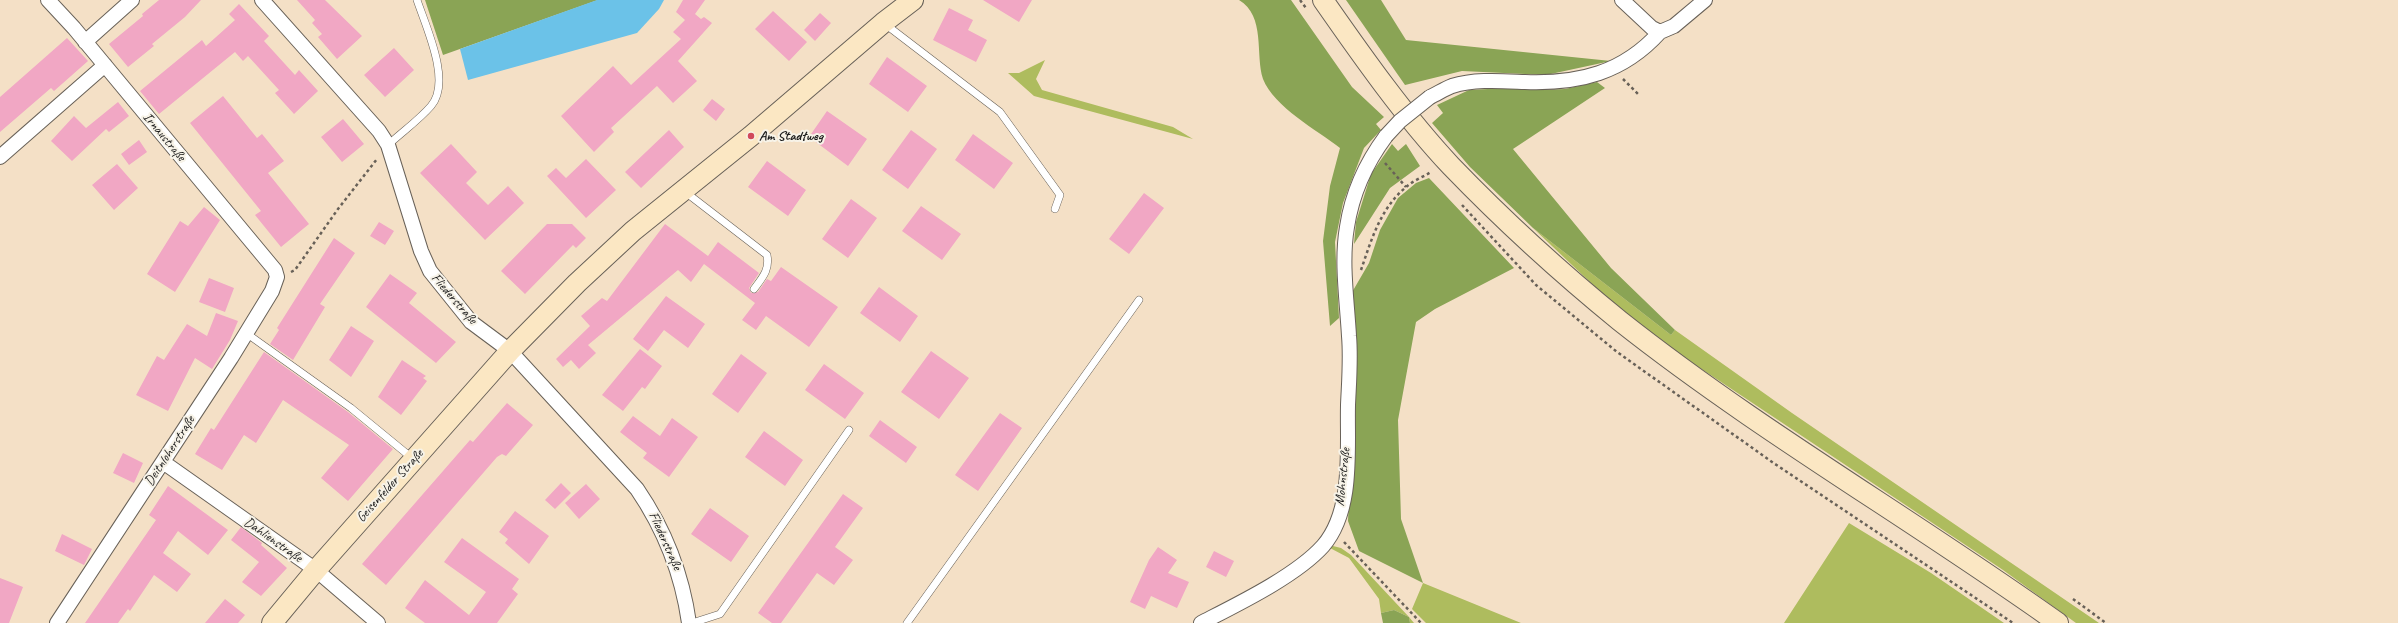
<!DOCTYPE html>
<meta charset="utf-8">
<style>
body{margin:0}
canvas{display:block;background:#f4e0c6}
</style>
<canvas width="2398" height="623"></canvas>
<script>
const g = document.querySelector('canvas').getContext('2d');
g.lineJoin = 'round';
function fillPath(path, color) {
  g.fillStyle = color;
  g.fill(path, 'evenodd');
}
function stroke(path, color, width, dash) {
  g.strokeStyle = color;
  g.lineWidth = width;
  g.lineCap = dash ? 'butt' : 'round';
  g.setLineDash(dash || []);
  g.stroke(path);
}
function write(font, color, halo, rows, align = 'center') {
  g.font = font + ' Caveat,sans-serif';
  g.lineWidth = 4;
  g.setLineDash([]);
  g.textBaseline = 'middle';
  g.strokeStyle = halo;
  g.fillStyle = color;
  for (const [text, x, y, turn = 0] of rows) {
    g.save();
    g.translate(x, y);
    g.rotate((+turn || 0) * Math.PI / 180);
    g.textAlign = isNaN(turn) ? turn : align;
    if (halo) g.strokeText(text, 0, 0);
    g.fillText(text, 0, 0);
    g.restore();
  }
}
fillPath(new Path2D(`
 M1045 60 1036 79 1042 90 1173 127 1193 139 1034 96 1008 73H1019Z
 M1533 228 1671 335 1675 330 1792 413 2099 623H2076L2003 570 1685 358 1612 303Z
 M1849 523 1931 573 2004 623H1784Z
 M1333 546 1341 548 1351 555 1409 617 1414 623H1410L1409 617 1394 610 1381 613 1379 599 1349 558 1330 548Z
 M1423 583 1521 623H1426L1412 609Z`), '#aebc5e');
fillPath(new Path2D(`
 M425 0H598L443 55Z
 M1239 0H1291L1352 87 1384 117 1376 124 1381 130 1364 148 1343 203 1335 242 1339 318 1330 326 1323 241 1330 186 1340 148C1317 130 1274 107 1263 79 1255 55 1266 16 1239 0Z
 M1346 0H1381L1406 40 1611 61 1546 75 1462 71 1405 85Z
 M1597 82 1605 88 1513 149 1611 268 1675 330 1671 335 1533 228 1470 167 1432 123 1443 113 1437 105 1469 90 1507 88 1543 90 1565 89Z
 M1392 144 1398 151 1406 144 1420 166 1390 188 1354 244 1356 222 1371 174Z
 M1429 178 1514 268 1435 309 1416 322 1398 420 1401 519 1423 583 1359 551 1348 521 1355 367 1351 294 1369 263 1380 230 1398 198 1416 183Z
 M1394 610 1409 617 1410 623H1383L1381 613Z`), '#8aa455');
fillPath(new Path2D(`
 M597 0H664L659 9 637 33 468 80 460 49Z`), '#6bc2e8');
fillPath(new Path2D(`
 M159 0H201L185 17 152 44 154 46 128 67 109 44 143 16 142 14Z
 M297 0H325L362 36 337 59 318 37 322 34 312 23 315 20Z
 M683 0H705L695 14 701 19 704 17 712 23 678 61 697 81 673 103 657 86 611 128 614 132 594 152 561 116 613 66 631 85 681 39 673 32 685 20 676 12Z
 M983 0H1032L1019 22Z
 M239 4 269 36 264 41 295 75 299 70 318 91 294 114 275 93 279 90 248 56 243 61 235 52 159 114 140 91 202 40 206 46 235 20 229 14Z
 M949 8 973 20 968 30 987 40 976 62 933 40Z
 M773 11 807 42 789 61 755 29Z
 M820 13 831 23 815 41 804 30Z
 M67 38 88 61 54 91 51 88 0 132V97Z
 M394 48 414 70 385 97 364 75Z
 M887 57 927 86 908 112 869 84Z
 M223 96 257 138 262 134 284 161 268 173 309 224 281 247 255 215 261 211 190 123Z
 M712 99 725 109 716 121 703 110Z
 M118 102 129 116 109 132 106 129 72 161 51 141 74 116 86 128Z
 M827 111 867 139 848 166 809 137Z
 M343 119 364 144 342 162 321 137Z
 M669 130 684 147 641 188 625 172Z
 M911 130 937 149 908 189 882 170Z
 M973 134 1013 163 994 189 955 160Z
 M139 140 147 152 129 165 121 154Z
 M451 144 477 172 466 183 488 205 508 186 524 203 485 240 420 173Z
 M586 159 616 190 586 218 547 176 556 168 566 178Z
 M767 161 806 190 788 216 748 187Z
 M117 164 138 188 114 210 92 185Z
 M1144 193 1164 208 1129 254 1109 239Z
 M851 199 877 218 848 258 822 239Z
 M921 206 961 234 942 260 902 231Z
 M204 207 220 220 175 292 147 274 180 221 188 226Z
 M379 222 394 231 385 245 370 236Z
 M547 224H572L586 238 576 248 573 245 525 294 501 271Z
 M665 224 708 256 718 242 759 273 749 288 751 293 758 292 767 279 771 281 781 267 838 307 809 347 766 316 756 330 742 320 755 303 704 264 691 282 678 270 588 345 596 353 579 369 571 360 563 367 556 359 590 326 581 316 602 298 607 301Z
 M334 238 355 253 320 304 325 307 293 360 270 344 279 330 277 328Z
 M390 274 417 293 409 303 456 342 436 363 366 307Z
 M209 278 234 288 225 312 199 302Z
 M879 287 918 316 900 342 860 313Z
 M666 296 705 324 688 348 664 330 648 351 633 339Z
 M216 313 238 321 230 340 212 369 195 358 168 411 136 395 157 356 164 360 187 324 207 336Z
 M351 326 374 341 351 377 329 360Z
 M640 349 662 366 645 389 642 387 623 411 602 395Z
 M931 351 969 378 939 419 901 392Z
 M264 352 348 412 393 449 348 501 321 478 349 445 283 400 256 443 244 435 222 470 195 454 211 428 214 430Z
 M741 354 767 373 738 413 712 394Z
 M402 360 426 376 423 378 427 381 401 415 378 397Z
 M824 364 864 393 845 419 805 390Z
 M507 403 533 425 506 456 502 454 497 457 386 585 362 564 470 440 473 442Z
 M1000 413 1022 428 978 491 955 475Z
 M633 416 660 436 672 418 698 437 669 477 643 458 647 453 620 432Z
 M880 420 917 447 906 463 869 436Z
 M764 431 803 460 785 486 745 457Z
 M123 453 143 463 134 483 113 473Z
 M561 483 571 493 555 509 545 500Z
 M586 484 600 499 579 519 565 503Z
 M168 486 228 530 208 555 178 531 163 553 191 574 177 592 154 575 130 611 128 609 118 623H85L156 520 149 515Z
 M843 494 863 508 835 547 853 560 834 585 817 573 781 623H772L758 613Z
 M710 508 749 536 731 562 691 534Z
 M515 511 549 536 529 564 505 543 508 539 499 532Z
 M241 527 262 543 261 545 287 568 261 596 242 582 259 562 231 540Z
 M62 534 92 549 84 565 55 551Z
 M462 538 519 579 512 589 518 594 497 623H425L405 608 425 580 469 615 486 592 444 562Z
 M1158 547 1177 560 1168 573 1189 582 1177 608 1151 596 1145 609 1130 602 1149 560Z
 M1214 551 1234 561 1226 577 1206 567Z
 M0 578 23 587 9 623H0Z
 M225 599 245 615 238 623H205Z`), '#f1a7c4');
const lane = new Path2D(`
 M885 24 1000 112 1060 195 1055 209
 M388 145C402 132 419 120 431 106 452 82 426 27 417 0
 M684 191 767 255C770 270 762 278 754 289
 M246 333 351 408 412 458
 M692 623 720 614 849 430
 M907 623 1139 300`);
const street = new Path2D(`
 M48 0 74 28 275 270 277 277 272 291 231 358 57 623
 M262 0 379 131 388 145 421 251 430 271 471 322 510 351 637 489C665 530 682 573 689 623
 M1622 0 1652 28 1660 32
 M1660 32 1674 26 1705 0
 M85 42 132 0
 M1430 97C1437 94 1444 89 1452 86 1475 79 1500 81 1525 82 1579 84 1623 73 1660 32
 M0 157 105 65
 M163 462 316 570 378 623
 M1201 623C1238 604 1296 576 1323 546 1354 510 1347 449 1348 405 1349 382 1351 359 1349 336 1347 300 1341 262 1347 227 1352 194 1366 163 1386 136`);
const secondary = new Path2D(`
 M1323 0C1362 56 1405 117 1451 166 1504 221 1561 273 1620 321 1759 431 1914 520 2058 623
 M272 623 316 570 510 351 577 283 633 231 751 136 883 23 913 0`);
stroke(lane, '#686158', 8);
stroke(street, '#686158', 16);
stroke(secondary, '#686158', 22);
stroke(new Path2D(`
 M1300 0 1306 8
 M1623 79 1638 94
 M1385 163 1406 187
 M1462 205 1536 285 1617 352 1775 464 2013 623
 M1361 270C1371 241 1380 209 1405 188 1412 181 1423 177 1431 172
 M291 272 295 270 338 209 377 159
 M1344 542 1421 623
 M2073 599 2106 623`), '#686158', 2.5, [3, 3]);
stroke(lane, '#fff', 7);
stroke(street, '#fff', 14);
stroke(secondary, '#fbe7c3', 20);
const streetBridge = new Path2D(`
 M1386 136 1400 121 1430 97`);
stroke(streetBridge, '#686158', 16, []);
stroke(streetBridge, '#fff', 14);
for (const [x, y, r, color] of [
 [751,136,4,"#d1495b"]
]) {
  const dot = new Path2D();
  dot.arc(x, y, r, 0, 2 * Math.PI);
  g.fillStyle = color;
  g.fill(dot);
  stroke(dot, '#f7f3e8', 1.5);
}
write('bold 14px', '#1c1c1c', '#f7f3e8', [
 ["Am Stadtweg",759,136]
], 'left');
write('14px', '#1c1c1c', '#f7f3e8', [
 ["Irnaustraße",164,137,50],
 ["Fliederstraße",454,299,49],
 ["Deitnloherstraße",170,451,-57],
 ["Mohnstraße",1343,477,-84],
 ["Geisenfelder Straße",390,486,-48],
 ["Dahlienstraße",273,540,35],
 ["Fliederstraße",665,541,66]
]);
</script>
